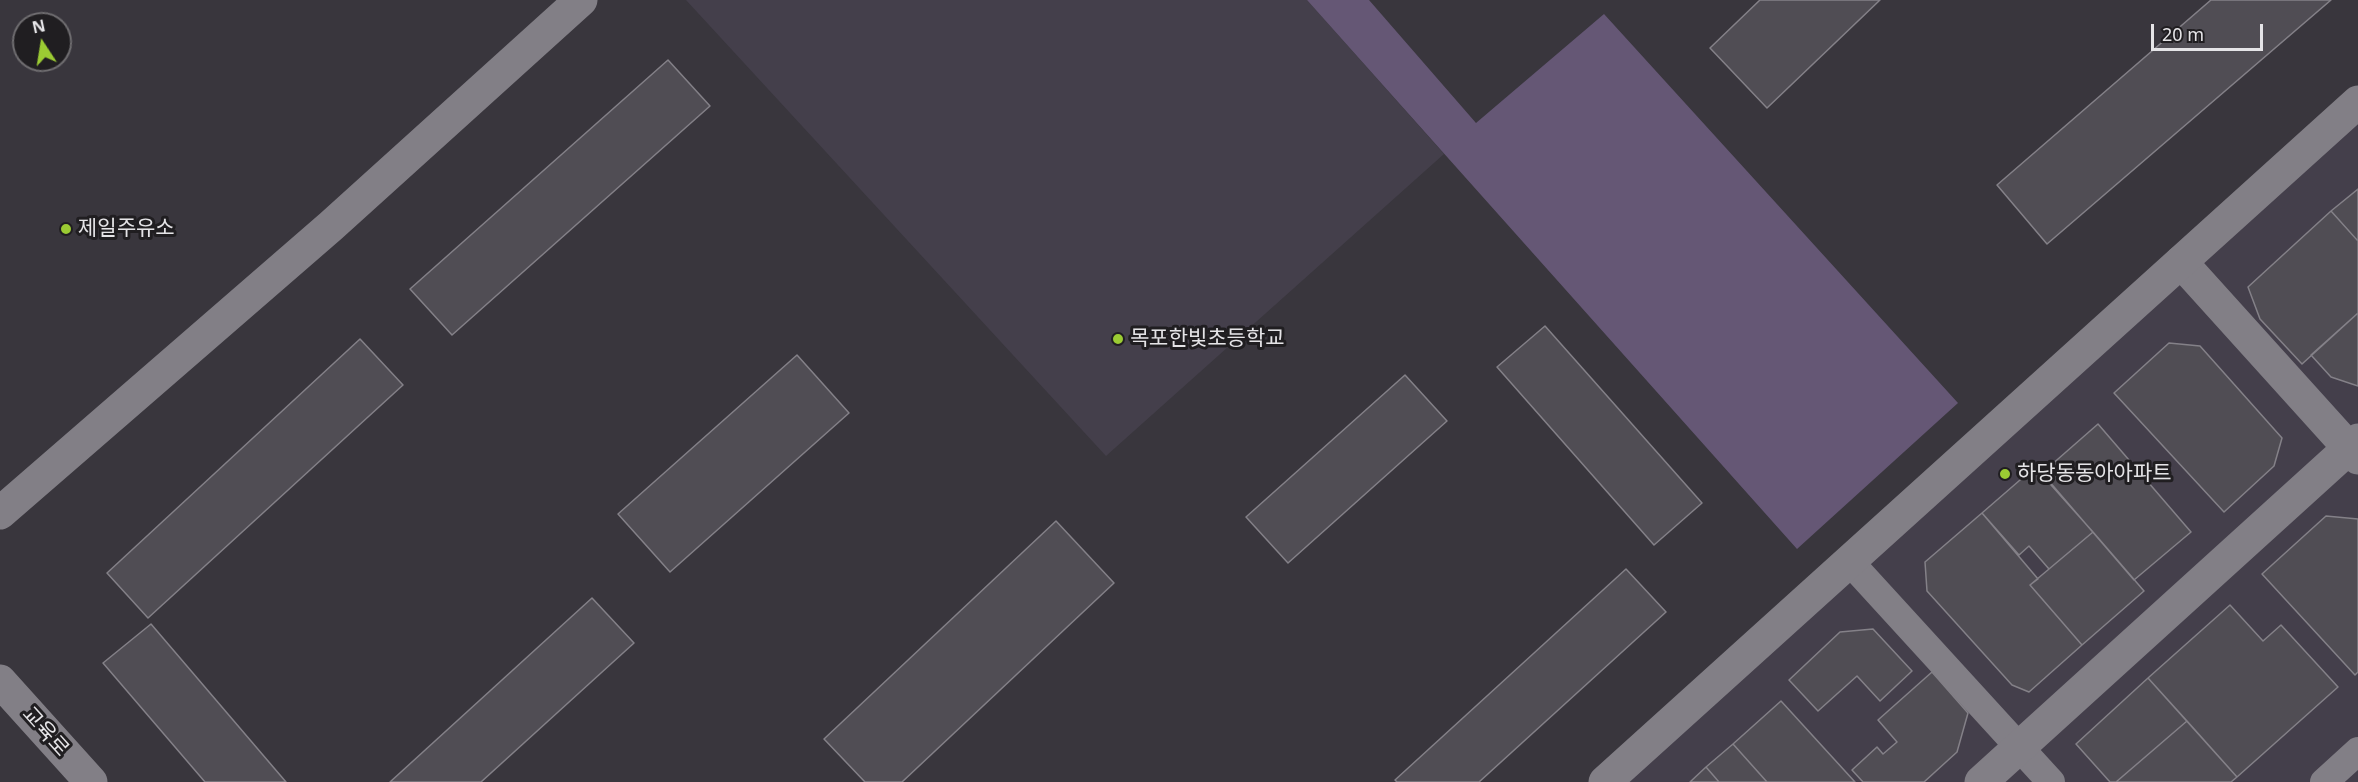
<!DOCTYPE html>
<meta charset="utf-8">
<style>
body{margin:0}
#map{position:relative;width:2358px;height:782px;overflow:hidden;background:#39363d;font-family:"Noto Sans",sans-serif}
canvas{display:block}
.north{position:absolute;left:12px;top:12px;width:60px;height:60px;box-sizing:border-box;background:#201e21;border:2px solid #6f6d70;border-radius:50%;rotate:348deg;font-size:16px;font-weight:700;line-height:24px;text-align:center;color:#e5e4e7}
.north::after{content:'';display:block;margin:auto;width:21px;height:27px;background:#9bcb33;clip-path:polygon(50% 0,100% 100%,50% 72%,0 100%)}
.scale{position:absolute;left:2151px;top:24px;width:112px;height:27px;box-sizing:border-box;border:3px solid #e5e4e7;border-top:0;padding-left:8px;font-size:18px;line-height:21px;white-space:nowrap;color:#e5e4e7;-webkit-text-stroke:4px #201e21;paint-order:stroke}
</style>
<div id="map">
<canvas width="2358" height="782"></canvas>
<div class="north">N</div>
<div class="scale">20 m</div>
</div>
<script>
const g = document.querySelector('canvas').getContext('2d');
g.lineJoin = 'round';
function fillPath(path, color) {
  g.fillStyle = color;
  g.fill(path, 'evenodd');
}
function stroke(path, color, width, dash) {
  g.strokeStyle = color;
  g.lineWidth = width;
  g.lineCap = dash ? 'butt' : 'round';
  g.setLineDash(dash || []);
  g.stroke(path);
}
function write(font, color, halo, rows, align = 'center') {
  g.font = font + ' "Noto Sans","Noto Sans KR",sans-serif';
  g.lineWidth = 6;
  g.setLineDash([]);
  g.textBaseline = 'middle';
  g.strokeStyle = halo;
  g.fillStyle = color;
  for (const [text, x, y, turn = 0] of rows) {
    g.save();
    g.translate(x, y);
    g.rotate((+turn || 0) * Math.PI / 180);
    g.textAlign = isNaN(turn) ? turn : align;
    if (halo) g.strokeText(text, 0, 0);
    g.fillText(text, 0, 0);
    g.restore();
  }
}
fillPath(new Path2D(`
 M686 0H1307L1444 154 1106 456Z
 M2358 102V782H1605Z`), '#443f4b');
fillPath(new Path2D(`
 M1307 0H1369L1476 123 1604 14 1958 403 1797 549Z`), '#655775');
const building = new Path2D(`
 M1760 0H1880L1767 108 1710 48Z
 M2211 0H2331L2047 244 1997 185Z
 M668 60 710 106 452 335 410 289Z
 M2358 189V241L2331 211Z
 M2331 211 2358 241V313L2302 364 2260 319 2248 287Z
 M2358 313V386L2331 377 2311 355Z
 M1545 326 1702 503 1654 545 1497 367Z
 M360 339 403 385 148 618 107 573Z
 M2169 343 2200 346 2282 438 2274 466 2224 512 2114 393Z
 M797 355 849 413 670 572 618 514Z
 M1405 375 1447 421 1288 563 1246 517Z
 M2098 424 2191 532 2134 580 2042 473Z
 M2035 467 2093 532 2049 569 2029 546 2019 555 1982 513Z
 M1982 513 2038 579 2030 585 2082 645 2029 692 2012 685 1927 591 1925 562Z
 M2326 516 2358 519V672L2355 675 2262 574Z
 M1056 521 1114 583 902 782H865L824 739Z
 M2093 532 2144 591 2082 645 2030 585Z
 M1626 569 1666 612 1479 782H1397L1395 780Z
 M592 598 634 643 481 782H390Z
 M2230 605 2263 641 2281 625 2338 687 2237 777 2148 678Z
 M151 624 286 782H205L103 663Z
 M1873 629 1912 671 1880 701 1857 676 1818 711 1789 680 1840 632Z
 M1932 672 1968 713 1957 752 1924 782H1863L1852 770 1877 747 1883 754 1897 742 1878 720Z
 M2148 678 2187 721 2116 782H2110L2076 744Z
 M1781 701 1855 782H1767L1733 744Z
 M2187 721 2237 777 2231 782H2116Z
 M1733 744 1767 782H1719L1706 767Z
 M1706 767 1719 782H1690Z`);
fillPath(building, '#504d54');
stroke(building, '#848188', 1.5);
stroke(new Path2D(`
 M1849 561 2051 782
 M2324 782 2358 751`), '#827f86', 28);
stroke(new Path2D(`
 M2181 262 2358 458
 M0 513 331 226 581 0
 M1981 782 2358 440`), '#827f86', 33);
stroke(new Path2D(`
 M0 681 91 782
 M1605 782 2358 102`), '#827f86', 33);
for (const [x, y, r, color] of [
 [66,229,6,"#9bcb33"],
 [1118,339,6,"#9bcb33"],
 [2005,474,6,"#9bcb33"]
]) {
  const dot = new Path2D();
  dot.arc(x, y, r, 0, 2 * Math.PI);
  g.fillStyle = color;
  g.fill(dot);
  stroke(dot, '#201e21', 2);
}
write('21px', '#e5e4e7', '#201e21', [
 ["제일주유소",78,229],
 ["목포한빛초등학교",1130,339],
 ["하당동동아아파트",2017,474]
], 'left');
write('21px', '#e5e4e7', '#201e21', [
 ["교육로",45,732,48]
]);
</script>
